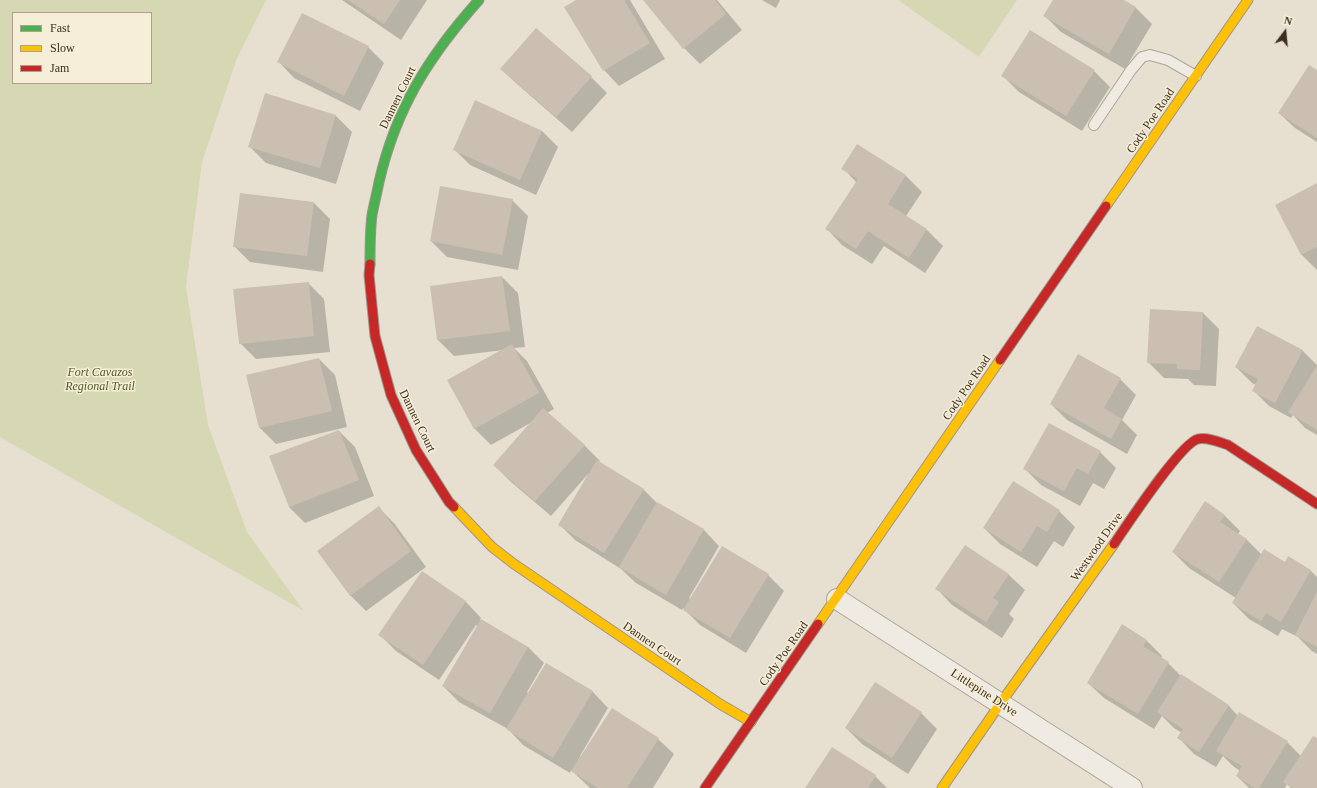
<!DOCTYPE html>
<style>
body{margin:0}
#map{position:relative;width:1317px;height:788px;overflow:hidden;background:#e7e0d1;font-family:"Times New Roman",serif}
canvas{display:block}
.legend{position:absolute;left:12px;top:12px;width:140px;height:72px;box-sizing:border-box;background:#f7eed8;border:1px solid #ada18e;margin:0;padding:5px 7px;list-style:none;font-size:12px;color:#3d2e20}
.legend li{display:flex;align-items:center;gap:8px;height:20px}
.legend b{width:20px;border:1px solid #ada18e}
.north{position:absolute;left:1265px;top:12px;width:40px;height:40px;-webkit-text-stroke:3px #f7eed8;paint-order:stroke;rotate:16deg;font-size:11px;font-weight:700;line-height:16px;text-align:center;color:#3d2e20}
.north::after{content:'';display:block;margin:auto;width:14px;height:18px;background:#3d2e20;clip-path:polygon(50% 0,100% 100%,50% 72%,0 100%)}
</style>
<div id="map">
<canvas width="1317" height="788"></canvas>
<ul class="legend">
<li><b style="height:5px;background:#4caf50"></b>Fast</li>
<li><b style="height:5px;background:#ffc107"></b>Slow</li>
<li><b style="height:5px;background:#c62828"></b>Jam</li>
</ul>
<div class="north">N</div>
</div>
<script>
const g = document.querySelector('canvas').getContext('2d');
g.lineJoin = 'round';
function fillPath(path, color) {
  g.fillStyle = color;
  g.fill(path, 'evenodd');
}
function stroke(path, color, width, dash) {
  g.strokeStyle = color;
  g.lineWidth = width;
  g.lineCap = dash ? 'butt' : 'round';
  g.setLineDash(dash || []);
  g.stroke(path);
}
function write(font, color, halo, rows, align = 'center') {
  g.font = font + ' "Times New Roman",serif';
  g.lineWidth = 3;
  g.setLineDash([]);
  g.textBaseline = 'middle';
  g.strokeStyle = halo;
  g.fillStyle = color;
  for (const [text, x, y, turn = 0] of rows) {
    g.save();
    g.translate(x, y);
    g.rotate((+turn || 0) * Math.PI / 180);
    g.textAlign = isNaN(turn) ? turn : align;
    if (halo) g.strokeText(text, 0, 0);
    g.fillText(text, 0, 0);
    g.restore();
  }
}
fillPath(new Path2D(`
 M0 0H266L237 58 202 162 186 287 208 425 247 532 304 611 0 437ZM13 13H151V83H13Z
 M898 0H1017L979 57Z`), '#d6d7b3');
fillPath(new Path2D(`
 M342 0H427L401 40Z
 M578 0H630L665 59 619 86 604 70Z
 M644 0H717L742 30 700 64 684 48Z
 M762 0H780L776 8Z
 M1054 0H1122L1136 8 1152 24 1125 69 1061 32 1045 16Z
 M368 47 384 63 360 111 294 78 279 62Z
 M501 69 591 77 607 93 572 132 517 84Z
 M1094 71 1110 87 1082 131 1019 92 1003 76Z
 M1317 71V142L1295 128 1279 113Z
 M475 101 542 131 558 147 536 195 470 165 454 149Z
 M336 116 352 132 336 184 266 163 250 147Z
 M858 145 906 176 922 192 906 216 927 230 943 246 925 273 884 246 872 264 842 245 827 229 857 183 843 168Z
 M1317 185V270L1302 255 1276 206Z
 M512 200 528 216 518 270 447 257 431 241Z
 M314 203 330 219 323 272 250 262 234 246Z
 M502 277 518 293 525 347 514 348 527 361 554 409 547 413 584 445 600 461 599 462 644 490 657 503 704 530 719 546 689 598 691 599 768 575 784 591 746 653 700 625 683 608 682 610 636 583 621 569 575 540 559 524 589 473 551 516 510 481 494 465 532 422 491 445 475 429 448 381 504 350 454 356 438 340 431 287Z
 M308 283 324 299 330 352 256 359 240 343Z
 M1203 313 1219 329 1216 386 1194 385 1188 379 1164 378 1148 362Z
 M1257 327 1303 351 1317 365V435L1305 428 1293 415 1291 418 1269 406 1253 390 1256 385 1252 383 1236 367Z
 M319 359 335 375 347 427 276 444 260 428Z
 M1120 379 1136 395 1122 420 1137 435 1127 454 1067 420 1051 404Z
 M339 431 355 447 374 496 305 523 289 507Z
 M1100 452 1116 468 1104 489 1093 483 1080 506 1041 485 1025 469Z
 M379 508 394 523 426 567 366 611 350 595Z
 M1059 511 1075 527 1063 547 1054 541 1037 567 1000 544 984 528Z
 M1224 515 1240 531 1238 534 1246 539 1262 555 1285 563 1288 558 1311 571 1317 577V654L1312 651 1298 637 1282 629 1278 636 1249 619 1233 603 1236 598 1189 568 1173 552Z
 M965 546 1009 575 1025 590 1009 614 1014 619 1002 638 952 605 937 589Z
 M422 573 466 602 481 618 480 620 528 647 544 663 527 692 529 693 546 664 593 692 608 708 580 756 581 757 658 739 674 754 653 788H590L571 770 570 773 523 745 508 729 459 702 443 686 478 626 476 625 439 680 396 651 380 635Z
 M1146 640 1162 656 1161 658 1168 663 1181 676 1229 706 1238 716 1287 742 1301 756 1317 740V788H1291L1287 784 1285 788H1249L1237 776 1240 771 1233 766 1223 756 1216 767 1194 754 1179 738 1182 733 1174 728 1162 716 1154 729 1104 698 1088 683Z
 M921 713 937 729 908 774 862 744 846 728Z
 M875 776 887 788H806Z`), '#0003');
fillPath(new Path2D(`
 M348 0H400L384 24Z
 M576 0H624L650 43 603 71 564 7Z
 M643 0H715L726 14 683 49Z
 M1053 0H1124L1136 7 1109 54 1043 16Z
 M302 13 369 46 344 96 277 62Z
 M536 28 592 76 556 117 500 69Z
 M1030 30 1095 70 1066 116 1001 76Z
 M1309 65 1317 70V138L1278 113Z
 M265 93 336 115 320 168 248 147Z
 M475 100 542 131 520 180 453 150Z
 M857 144 906 175 888 204 927 229 909 258 868 231 856 249 825 229 858 179 841 169Z
 M1317 183V247L1301 255 1275 205Z
 M440 186 513 199 502 255 430 241Z
 M240 193 314 202 307 256 233 247Z
 M502 276 510 331 437 340 430 286Z
 M309 282 314 336 239 344 233 289Z
 M1150 309 1203 312 1200 370 1177 369V364L1147 363Z
 M1257 326 1303 350 1275 403 1252 391 1258 379 1235 367Z
 M512 344 539 393 474 429 447 380Z
 M1078 354 1121 378 1104 408 1122 419 1111 439 1050 404Z
 M319 358 332 411 259 428 246 375Z
 M1317 366V430L1288 412Z
 M543 408 585 445 535 501 493 465Z
 M1049 423 1101 451 1088 474 1077 468 1064 491 1023 469Z
 M339 430 359 480 289 507 269 456Z
 M597 460 644 489 604 553 558 525Z
 M1013 481 1060 510 1047 532 1037 526 1021 552 983 528Z
 M1205 501 1225 515 1220 522 1247 539 1219 582 1172 552Z
 M657 502 704 529 666 595 619 567Z
 M379 506 411 551 350 596 317 551Z
 M965 545 1009 574 993 598 999 602 986 622 935 589Z
 M722 546 769 574 730 638 683 610Z
 M1264 549 1285 562 1288 556 1311 570 1281 622 1266 613 1261 621 1232 603Z
 M422 571 466 601 423 665 378 635Z
 M1317 592V647L1295 635Z
 M481 619 528 647 490 713 442 686Z
 M1122 624 1147 640 1143 646 1169 662 1138 714 1087 683Z
 M546 663 593 691 553 758 506 729Z
 M1181 674 1229 705 1199 752 1177 738 1183 729 1157 712Z
 M875 682 922 712 892 758 845 728Z
 M612 708 659 738 627 788H598L571 771Z
 M1239 712 1288 741 1259 788H1255L1236 776 1242 766 1216 751Z
 M1313 736 1317 738V788H1293L1283 782Z
 M832 747 876 775 868 788H805Z`), '#cbbfb2');
const lane = new Path2D(`
 M1094 125 1131 70 1142 57 1150 55 1168 60 1196 76`);
const street = new Path2D(`
 M837 599 1132 788`);
const fast = new Path2D(`
 M370 264C370 248 370 231 372 215 374 204 377 193 379 182 396 108 429 56 479 0`);
const slow = new Path2D(`
 M1106 206 1248 0
 M454 507 492 547 514 564 720 704 751 722
 M818 624 1000 360
 M942 788 1000 704 1114 544`);
const jam = new Path2D(`
 M370 264 369 275 375 336 391 395 416 450 449 502 454 507
 M1000 360 1106 206
 M1114 544C1127 525 1181 443 1198 439 1207 437 1219 442 1228 445L1317 504
 M705 788 818 624`);
stroke(lane, '#ada599', 12);
stroke(street, '#ada599', 22);
stroke(fast, '#9c958a', 11);
stroke(slow, '#9c958a', 11);
stroke(jam, '#9c958a', 11);
stroke(lane, '#efebe3', 10);
stroke(street, '#efebe3', 20);
stroke(fast, '#4caf50', 9);
stroke(slow, '#ffc107', 9);
stroke(jam, '#c62828', 9);
write('12px', '#3d2e20', '#f7eed8', [
 ["Dannen Court",398,98,-64],
 ["Cody Poe Road",1151,121,-56],
 ["Cody Poe Road",967,388,-56],
 ["Dannen Court",417,421,64],
 ["Westwood Drive",1097,547,-55],
 ["Dannen Court",652,644,34],
 ["Cody Poe Road",784,654,-55],
 ["Littlepine Drive",984,693,33]
]);
write('italic 12px', '#4d5a26', '#f7eed8', [
 ["Fort Cavazos",100,373],
 ["Regional Trail",100,387]
]);
</script>
